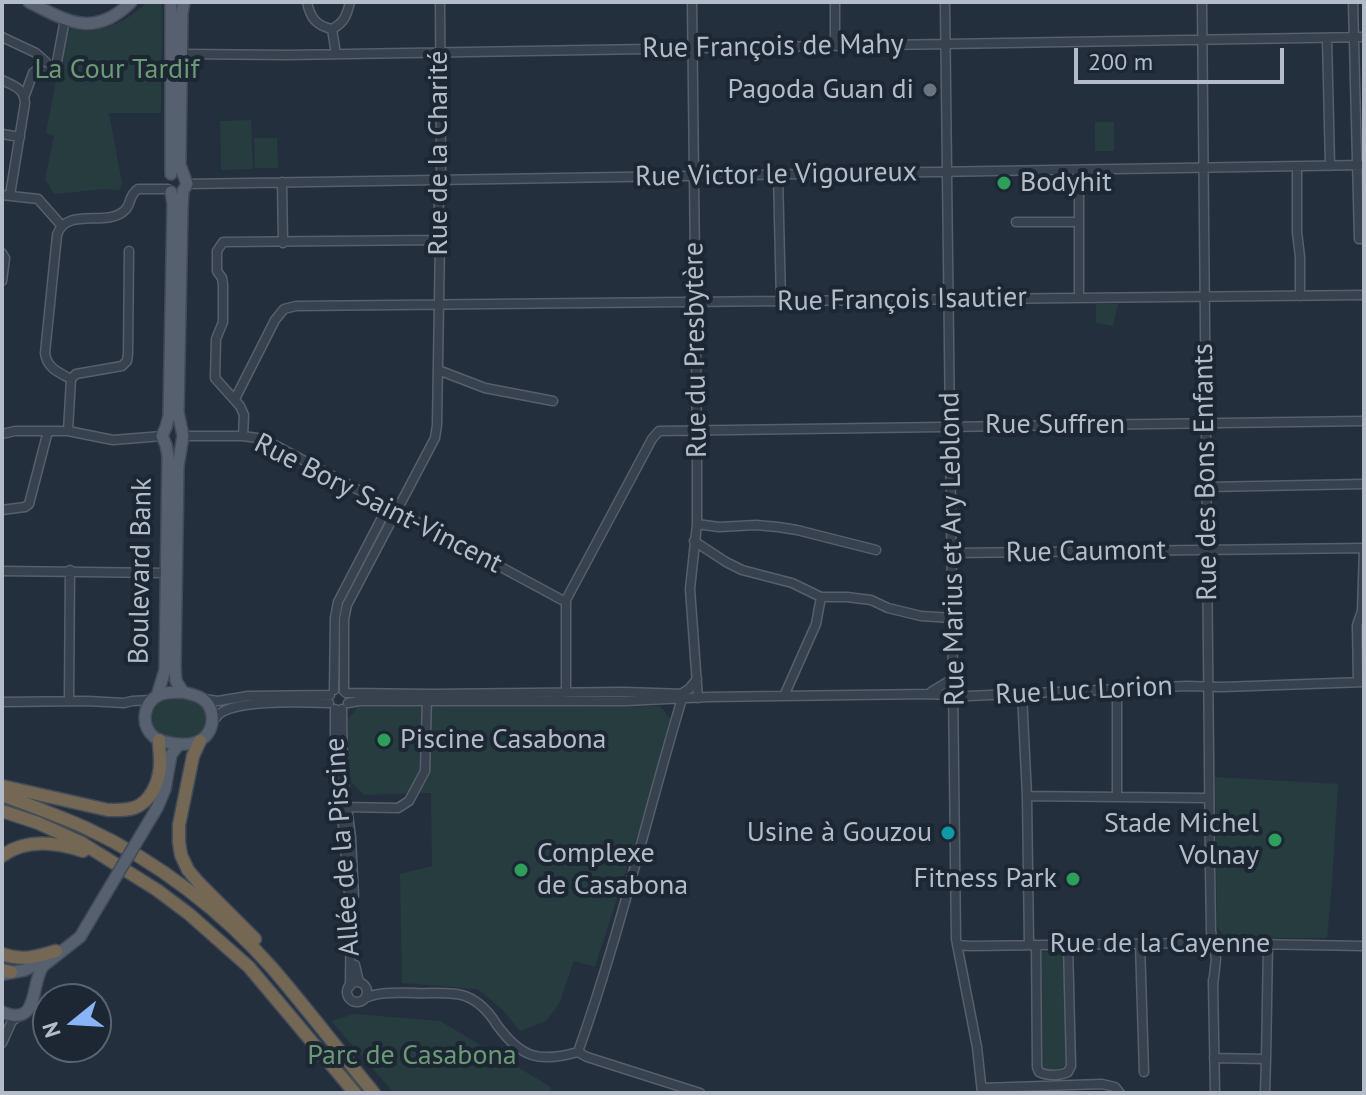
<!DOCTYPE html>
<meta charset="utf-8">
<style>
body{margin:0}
#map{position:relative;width:1366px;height:1095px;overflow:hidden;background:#242f3e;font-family:"PT Sans",sans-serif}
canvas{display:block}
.frame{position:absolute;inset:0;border:4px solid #b4bcc9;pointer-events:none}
.north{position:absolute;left:32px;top:983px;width:80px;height:80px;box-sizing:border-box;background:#1d2633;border:2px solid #59626f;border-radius:50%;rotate:252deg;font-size:22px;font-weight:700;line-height:32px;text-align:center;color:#b4bcc9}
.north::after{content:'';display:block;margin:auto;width:28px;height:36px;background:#8ab4f8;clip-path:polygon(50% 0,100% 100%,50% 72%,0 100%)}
.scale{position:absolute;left:1074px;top:48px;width:210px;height:36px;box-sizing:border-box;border:4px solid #b4bcc9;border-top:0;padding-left:10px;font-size:24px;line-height:28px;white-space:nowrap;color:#b4bcc9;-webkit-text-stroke:6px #1d2633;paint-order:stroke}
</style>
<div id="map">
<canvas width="1366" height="1095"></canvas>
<div class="frame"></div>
<div class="north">N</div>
<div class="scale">200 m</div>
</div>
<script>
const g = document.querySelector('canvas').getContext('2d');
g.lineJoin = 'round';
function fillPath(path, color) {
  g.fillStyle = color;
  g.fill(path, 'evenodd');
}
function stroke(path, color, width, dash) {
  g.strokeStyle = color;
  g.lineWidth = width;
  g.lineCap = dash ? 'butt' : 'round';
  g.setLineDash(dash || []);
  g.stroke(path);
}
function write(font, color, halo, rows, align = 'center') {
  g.font = font + ' "PT Sans",sans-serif';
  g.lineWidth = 8;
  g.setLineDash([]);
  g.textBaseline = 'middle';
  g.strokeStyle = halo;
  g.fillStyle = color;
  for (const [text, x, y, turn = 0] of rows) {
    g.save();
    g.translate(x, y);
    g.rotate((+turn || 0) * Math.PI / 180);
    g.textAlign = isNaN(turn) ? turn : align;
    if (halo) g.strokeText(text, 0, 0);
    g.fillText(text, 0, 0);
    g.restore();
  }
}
fillPath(new Path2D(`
 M147 2H161L162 5 161 113H109L122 183 120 190 106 189 54 194 45 179 54 136 46 133 66 28C97 36 125 24 147 2Z
 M251 120 253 169 221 170 220 121Z
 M1095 122H1114V151H1095Z
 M254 138H277L278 168H255Z
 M1096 304H1118L1113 326 1096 323Z
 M166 695C174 696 184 696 192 698 207 703 213 724 200 735 192 741 183 739 175 738 156 735 148 727 151 708Z
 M580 705 584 707 660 706 671 719 654 783 595 967 574 961 559 1004 546 1021 520 1031 502 1009 477 989 402 983 400 874 432 866 431 793 364 795 347 778 348 718 354 713 357 707Z
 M1215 777 1338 784 1332 883 1327 938H1225L1217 927Z
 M1039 952H1064L1066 1064C1061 1071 1053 1070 1045 1070L1041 1065Z
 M354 1014 440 1021 551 1087 549 1093H394L331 1021Z`), '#263c3f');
const minor = new Path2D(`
 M307 2C310 17 316 26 332 29 344 23 347 15 350 2
 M692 2 697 438V524L690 589 698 698
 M835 2V46
 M945 2 956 939 977 1047 982 1093
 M1202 2 1210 868 1211 931 1216 959 1213 985
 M1353 2 1359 239H1364
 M332 29 336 54
 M2 37 36 53 46 62
 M1327 38 1330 166
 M182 54 288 55 1364 37
 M2 80C14 86 24 88 25 103L10 195
 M25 95 33 73 37 70C45 72 50 74 56 67L65 19
 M2 134 20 137
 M1297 167V232L1300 257V296
 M1079 170V298
 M778 175 781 302
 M282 182 283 243
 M187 184 1364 165
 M2 195 38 199 62 226
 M1016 222H1079
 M2 253 5 258 2 281
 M438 370 485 388 553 401
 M71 379C58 372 47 368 45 353L57 235C66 206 108 228 125 210 132 203 128 196 138 189H168
 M71 379 76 374 122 366 127 361 128 354 129 251
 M235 399 275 320 284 309 296 306 1364 295
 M68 431 71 379
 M2 434 15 431H68L113 440 162 436
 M183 436H243L264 439 562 600H566
 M243 436 244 415 240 406 215 378 216 339 223 322V285L222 278 217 271V251L223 242 440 240
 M1207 487 1364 484
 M2 510 25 507 29 504 48 431
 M697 524 719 527 756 525 778 527 797 530 876 550
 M694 541 726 562 742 570 792 583 821 597H847L871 600 888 608 921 616 953 618
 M953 553 1364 548 1362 611 1357 625 1358 682
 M2 571 166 573
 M1117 689V796
 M334 690 335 618 338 602 388 506
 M344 691V619L347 605 435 438 437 425 440 240 438 183 441 174 440 2
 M931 692 954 678
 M346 693 433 694 624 692 685 694
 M1022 694 1027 796 1029 945
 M784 696 816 624 821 597
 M204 699 218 701 248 696 330 695
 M556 699 562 696 566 690V600L652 439 659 431 1364 421
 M69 701 70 570
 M2 702 87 701 124 703 132 701 152 700
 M348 703 359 701H626L708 697 927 694 969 696 1186 686 1223 687 1364 682
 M335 709V769L345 840 347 884 351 900 350 986
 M342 709 343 778 351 837 354 896
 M212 724C214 719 215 718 219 714 238 699 305 702 329 703
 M1027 796 1209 798
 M344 807 398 808 409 801 425 771 427 698
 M1140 944 1144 1072
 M957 945 970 946 1196 943 1364 946
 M1036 945 1037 1067 1039 1072C1047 1076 1059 1076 1068 1072L1071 1066 1068 945
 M355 965 359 982
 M1213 980 1215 1093
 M347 992a10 10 0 1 1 20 0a10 10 0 1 1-20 0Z
 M365 998C381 991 398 993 415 993 430 994 450 991 465 996 479 1001 489 1012 497 1025 521 1058 539 1063 578 1052
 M2 1043 12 1021 20 1015
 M578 1052C619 937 646 819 681 702V694L689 689 697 679
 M578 1052 587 1057 700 1093
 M1214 1058 1266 1059 1268 944
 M982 1088 1102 1084 1115 1087 1120 1093
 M1265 1093 1266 1059`);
const major = new Path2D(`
 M29 2C68 22 95 38 131 2
 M171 174V2
 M183 692 176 681 175 666 178 466 183 436 178 412 182 207 183 191 187 184 180 165V156L182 13 184 2
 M183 692C189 694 196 695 201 698 216 707 216 730 201 740 192 745 181 745 171 743 165 742 159 741 154 737 140 725 143 703 159 695 166 692 175 692 183 692Z
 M157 696 165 670 168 456 166 445 162 436 166 427 169 416 173 204 171 192
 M157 808 165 789 171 755 179 744
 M4 974 25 970 44 960
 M2 1012C40 1028 30 984 43 966L80 937 105 895`);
const highway = new Path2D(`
 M200 741 193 756 179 825V842L181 855 188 870 198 882 255 939
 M2 786 108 810C118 810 131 811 140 805 154 796 161 776 160 759 160 753 159 747 159 740
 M2 795C31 806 60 816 88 829 157 861 223 912 273 969 308 1010 340 1052 374 1093
 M2 811 38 823 82 843 157 890 189 914 249 967 355 1093
 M2 856C26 838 56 842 83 851
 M2 954C22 961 36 957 56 951
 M2 970 11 972`);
stroke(minor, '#565f6c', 11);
stroke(major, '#414a57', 14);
stroke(highway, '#434c59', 15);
stroke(minor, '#38414e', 8);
stroke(major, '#56606e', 11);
stroke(highway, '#746855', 12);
const majorBridge = new Path2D(`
 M105 895 157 808`);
stroke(majorBridge, '#414a57', 14, []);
stroke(majorBridge, '#56606e', 11);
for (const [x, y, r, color] of [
 [930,90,8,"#6b7280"],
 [1004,183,8,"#2e9e5b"],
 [384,740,8,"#2e9e5b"],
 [948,833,8,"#0f9aa8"],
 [1275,840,8,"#2e9e5b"],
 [521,870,8,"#2e9e5b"],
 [1073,879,8,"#2e9e5b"]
]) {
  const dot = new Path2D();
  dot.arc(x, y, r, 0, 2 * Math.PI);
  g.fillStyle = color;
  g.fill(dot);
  stroke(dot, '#1d2633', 3);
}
write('28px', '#b4bcc9', '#1d2633', [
 ["Rue François de Mahy",773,47,-1],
 ["Rue de la Charité",439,153,-90],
 ["Rue Victor le Vigoureux",776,175,-1],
 ["Rue François Isautier",902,300,-1],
 ["Rue du Presbytère",696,350,-91],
 ["Rue Suffren",1055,425],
 ["Rue des Bons Enfants",1206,472,-91],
 ["Rue Bory Saint-Vincent",378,504,27],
 ["Rue Marius et Ary Leblond",953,549,-91],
 ["Rue Caumont",1086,552,-1],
 ["Boulevard Bank",141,571,-89],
 ["Rue Luc Lorion",1084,691,-3],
 ["Allée de la Piscine",343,847,-94],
 ["Rue de la Cayenne",1160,944]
]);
write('28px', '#6b9a76', '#1d2633', [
 ["La Cour Tardif",117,70],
 ["Parc de Casabona",412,1056]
]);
write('28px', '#b4bcc9', '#1d2633', [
 ["Pagoda Guan di",914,90],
 ["Bodyhit",1020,183,"left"],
 ["Piscine Casabona",400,740,"left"],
 ["Stade Michel",1259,824],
 ["Volnay",1259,856],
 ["Usine à Gouzou",932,833],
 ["Complexe",537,854,"left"],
 ["de Casabona",537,886,"left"],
 ["Fitness Park",1057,879]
], 'right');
</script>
